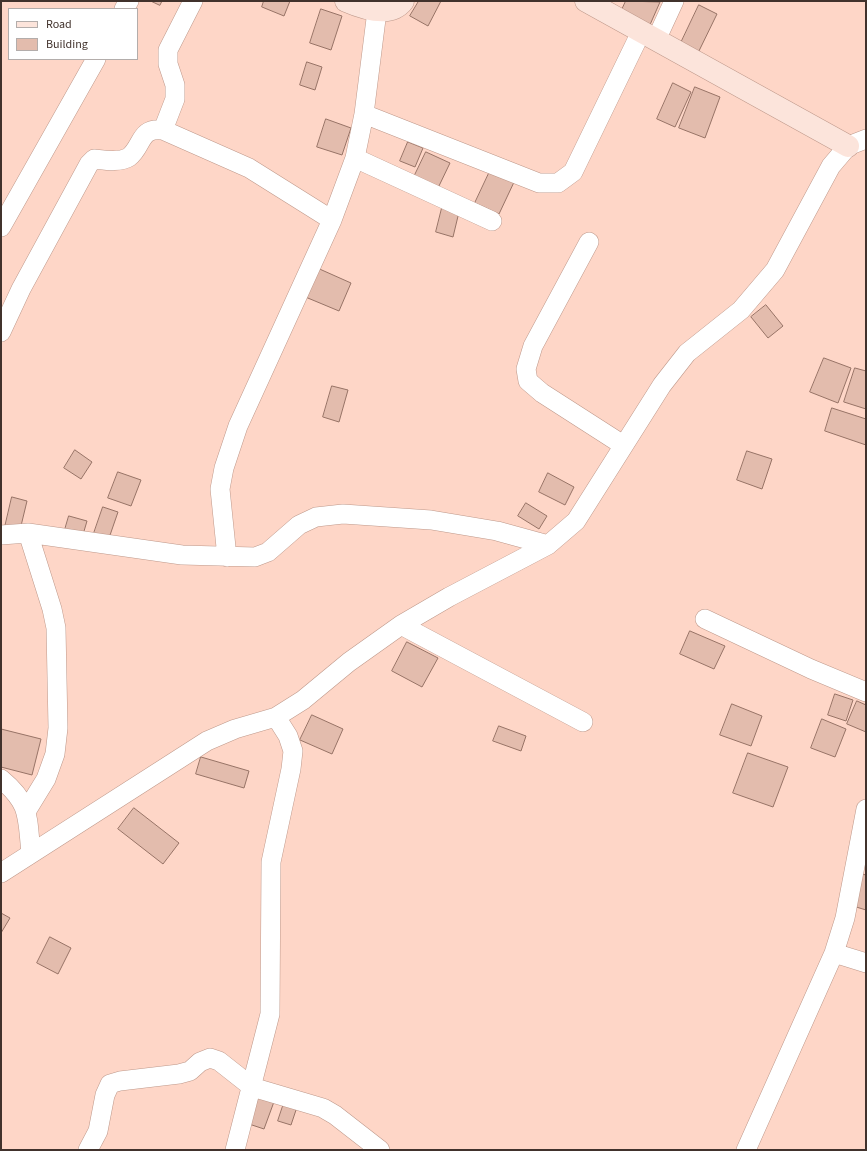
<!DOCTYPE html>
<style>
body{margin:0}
#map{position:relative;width:867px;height:1151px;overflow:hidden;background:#fed6c7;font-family:"Source Sans 3",sans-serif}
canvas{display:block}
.frame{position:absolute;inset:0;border:2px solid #41322c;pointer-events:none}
.legend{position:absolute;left:8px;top:8px;width:130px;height:52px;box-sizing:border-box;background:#fff;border:1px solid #b3adab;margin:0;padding:5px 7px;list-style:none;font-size:12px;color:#41322c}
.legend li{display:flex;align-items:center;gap:8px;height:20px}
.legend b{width:20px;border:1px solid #b3adab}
</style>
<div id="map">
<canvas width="867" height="1151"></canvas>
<div class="frame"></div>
<ul class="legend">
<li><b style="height:5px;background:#fce4db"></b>Road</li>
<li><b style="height:11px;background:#e3bcad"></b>Building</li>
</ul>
</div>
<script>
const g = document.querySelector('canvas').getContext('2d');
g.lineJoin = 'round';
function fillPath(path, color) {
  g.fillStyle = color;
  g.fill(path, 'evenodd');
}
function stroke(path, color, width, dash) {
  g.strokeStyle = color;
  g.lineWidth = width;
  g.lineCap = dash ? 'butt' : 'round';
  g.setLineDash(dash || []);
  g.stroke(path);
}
const building = new Path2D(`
 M151 1H162L160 5Z
 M264 1H290L284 16 262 7Z
 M419 1H441L428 26 410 16Z
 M626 1 660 2 649 27 620 14Z
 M699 5 717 14 697 55 679 47Z
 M321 9 342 16 331 50 310 43Z
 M307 62 322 67 315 90 300 85Z
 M673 83 691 92 675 127 657 119Z
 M695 87 720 97 705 138 679 128Z
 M326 119 351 128 342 155 317 147Z
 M408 142 423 148 415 167 400 161Z
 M426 152 450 163 438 188 414 177Z
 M491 169 515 180 499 214 475 203Z
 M442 208 459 212 453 237 436 232Z
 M315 267 351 283 339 311 303 296Z
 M766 305 783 326 768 338 751 317Z
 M824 358 851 368 838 403 810 392Z
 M855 368 866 371V409L844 402Z
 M332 386 348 390 339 422 323 417Z
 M832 408 866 419V445L825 431Z
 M75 450 92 462 81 479 64 468Z
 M747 451 772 459 762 489 737 480Z
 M118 472 141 480 131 506 108 498Z
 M548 473 574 487 565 505 539 492Z
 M12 497 27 501 20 530 5 527Z
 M526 503 547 516 539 529 518 516Z
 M103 507 118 512 108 541 93 536Z
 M69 516 87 521 82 538 64 533Z
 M690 631 725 646 714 669 680 654Z
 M407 642 438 658 422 687 392 671Z
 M835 694 853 700 846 721 828 715Z
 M857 701 866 705V732L847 724Z
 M732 704 762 716 751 746 720 735Z
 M312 715 343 729 332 754 300 740Z
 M822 719 846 729 835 757 811 748Z
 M499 726 526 736 521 751 493 741Z
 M1 729 41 739 32 775 1 767Z
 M748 753 788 767 773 807 733 793Z
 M201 757 249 771 244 788 196 774Z
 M134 808 179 843 163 864 118 829Z
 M862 874 866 875V910L853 906Z
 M1 913 10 918 1 933Z
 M50 937 71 948 58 974 37 963Z
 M260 1094 275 1099 264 1129 249 1124Z
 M284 1103 297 1107 291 1125 278 1121Z`);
fillPath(building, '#e3bcad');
stroke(building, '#977366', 1);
const street = new Path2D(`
 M124 9 129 1
 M656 40 674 1
 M364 114 539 183H558L573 172 641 32
 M163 130 175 99V85L168 64V50L193 1
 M355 158 492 221
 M1 227 96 59
 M589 242 533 346 526 369 528 381 542 393 623 445
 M1 332 21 289 89 164 94 159C104 160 120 163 129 157 143 146 139 127 163 130L249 168 332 220
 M1 535 28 533 182 555 255 557 268 552 299 525 316 517 343 514 431 520 497 531 548 545
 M227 557 220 489 224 468 238 426 332 220 355 158 364 114 377 11
 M705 619 811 669 866 692
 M401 625 583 722
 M1 779C31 804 27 817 31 853
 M27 810 46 779 55 754 58 728 56 628 52 609 28 533
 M1 873 207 741 235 729 276 717 303 700 349 662 401 625 449 597 548 545 576 521 662 385 687 353 741 310 775 270 831 166 848 146 866 139
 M834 953 866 963
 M88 1150 98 1131 105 1095 110 1084 120 1081 179 1074 190 1071 200 1062 210 1058 219 1061 252 1087 323 1108 335 1115 380 1150
 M235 1150 270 1014 271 862 291 769 293 751 288 736 276 717
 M746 1150 834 953 845 918 866 809`);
const secondary = new Path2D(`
 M346 1C362 8 390 18 403 1
 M586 1 848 146`);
stroke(street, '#be988a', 20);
stroke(secondary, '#be988a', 23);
stroke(street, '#fff', 19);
stroke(secondary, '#fce4db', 22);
</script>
